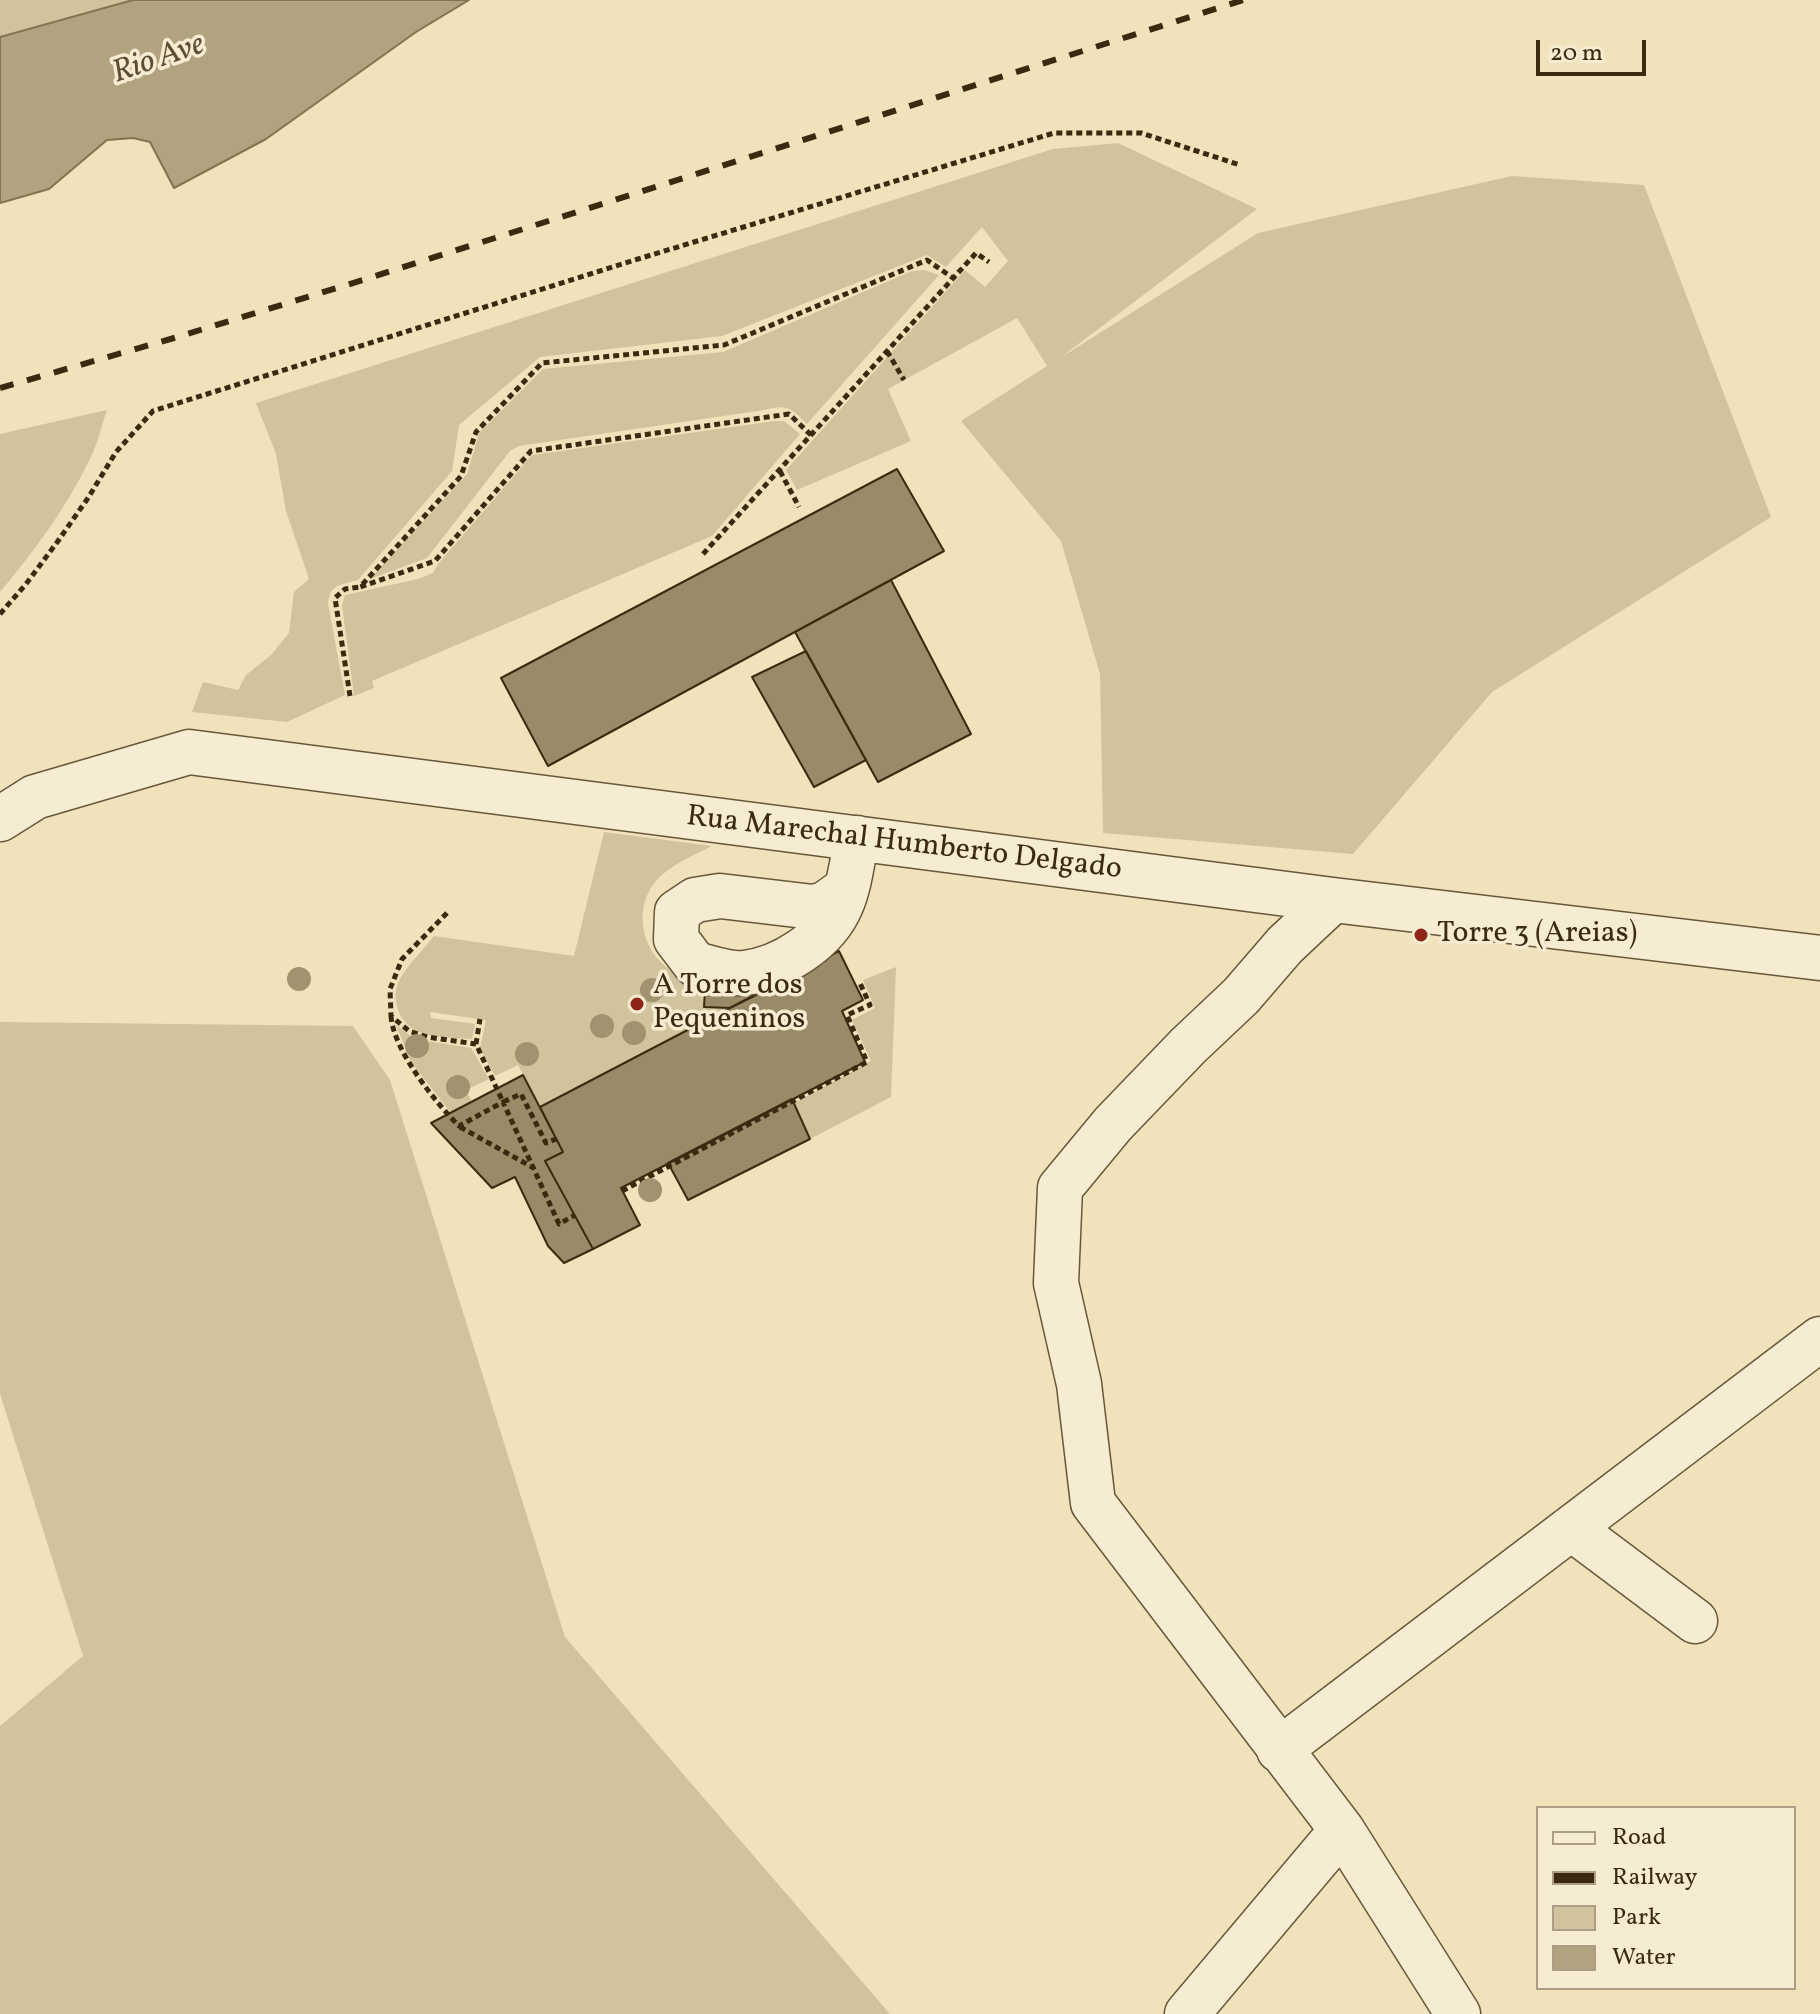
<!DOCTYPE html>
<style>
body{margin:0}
#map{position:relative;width:1820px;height:2014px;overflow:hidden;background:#f0e2ba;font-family:Vollkorn,serif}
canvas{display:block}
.legend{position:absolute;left:1536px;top:1806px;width:260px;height:184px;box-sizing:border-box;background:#f5ecd2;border:2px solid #ab9e84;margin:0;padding:10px 14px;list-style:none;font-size:24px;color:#3b2a10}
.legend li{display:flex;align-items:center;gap:16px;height:40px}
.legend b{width:40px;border:2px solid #ab9e84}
.scale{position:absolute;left:1536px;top:40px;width:110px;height:36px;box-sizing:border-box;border:4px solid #3b2a10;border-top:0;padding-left:10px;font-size:24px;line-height:28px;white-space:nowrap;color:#3b2a10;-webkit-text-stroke:6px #f5ecd2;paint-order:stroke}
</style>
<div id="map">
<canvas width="1820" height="2014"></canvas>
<ul class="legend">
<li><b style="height:10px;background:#f5ecd2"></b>Road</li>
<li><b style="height:10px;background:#3b2a10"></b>Railway</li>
<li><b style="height:22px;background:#d1c39d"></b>Park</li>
<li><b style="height:22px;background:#b2a380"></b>Water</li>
</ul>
<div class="scale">20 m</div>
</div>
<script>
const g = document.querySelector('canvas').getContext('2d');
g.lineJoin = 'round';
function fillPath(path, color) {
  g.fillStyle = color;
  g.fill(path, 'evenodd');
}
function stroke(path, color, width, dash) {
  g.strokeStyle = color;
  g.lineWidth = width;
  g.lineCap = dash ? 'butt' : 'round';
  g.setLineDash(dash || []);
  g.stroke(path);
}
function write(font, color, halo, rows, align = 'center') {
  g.font = font + ' Vollkorn,serif';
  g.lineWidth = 7;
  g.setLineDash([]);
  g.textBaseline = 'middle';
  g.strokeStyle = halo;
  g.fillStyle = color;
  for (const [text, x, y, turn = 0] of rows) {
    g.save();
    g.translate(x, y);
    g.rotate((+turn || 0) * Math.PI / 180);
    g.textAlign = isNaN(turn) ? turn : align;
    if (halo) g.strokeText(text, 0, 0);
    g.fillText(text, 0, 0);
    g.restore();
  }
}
fillPath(new Path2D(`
 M0 0H133L0 37Z
 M1118 143 1257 209 1060 358 1258 233 1512 176 1644 185 1771 517 1492 692 1353 854 1103 833 1100 674 1061 541 961 421 1047 366 1017 318 888 389 911 441 797 490 786 470 965 270 985 287 1008 261 982 227 946 267 927 255 722 336 540 357 459 425 452 471 358 580C342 585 330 583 328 603L345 695 287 722 192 712 203 682 238 690 246 675 271 655 289 633 294 592 309 579 286 511 276 454 256 403 1053 149Z
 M924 270 939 275 807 424C790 407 788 404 764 410L519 446 510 451 427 558 370 579 467 474 479 433 543 369 723 352 912 271Z
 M107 410C102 424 99 439 93 452 70 503 36 549 0 592V434Z
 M775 421H784L800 434 712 536 372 681 374 688 354 696 342 605 345 595 418 579 433 573 438 564 532 455Z
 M604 832 712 846C696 854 677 862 663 874 634 898 637 943 665 966 676 975 693 979 706 984L704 1006 730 1008 540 1107 518 1065 495 1076 480 1048 486 1020 430 1012 431 1018 475 1024 472 1039C447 1037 410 1040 399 1012 395 1002 394 992 399 981 404 969 425 948 434 936L574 956Z
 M896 967 891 1097 810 1139 794 1103 871 1061 852 1020 875 1008 863 980Z
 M0 1022 353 1026 390 1080 565 1637 890 2014H0V1726L83 1656 0 1394Z
 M396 1025 415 1039 471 1048 489 1079 466 1090 472 1102 451 1113 411 1062Z`), '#d1c39d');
const water = new Path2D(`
 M133 0H469L416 32 266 139 174 188 150 142 133 138 107 140 49 189 0 203V37Z`);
fillPath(water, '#b2a380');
stroke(water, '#827353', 2);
const building = new Path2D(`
 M897 469 944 551 548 766 501 678Z
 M891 580 971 734 878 782 795 632Z
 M806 651 866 760 814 787 752 677Z
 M839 951 863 1000 842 1011 865 1062 621 1188 640 1225 593 1249 545 1161 563 1152 540 1107Z
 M706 973 759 975 756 995 730 1008 704 1007Z
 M523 1075 563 1152 545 1161 593 1249 564 1263 548 1246 515 1177 492 1188 431 1123Z
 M792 1099 810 1139 688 1200 668 1163Z`);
fillPath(building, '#998a68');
stroke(building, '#3b2a10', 2);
const minor = new Path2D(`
 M0 819 35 797 189 752 1333 900 1820 958
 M846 889 825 904 813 907 720 896 695 900 677 912 676 939 695 964C709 967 729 975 744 973 781 969 826 941 841 905 850 885 852 860 857 838
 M1333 900 1285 945 1241 996 1188 1046 1113 1124 1060 1188 1056 1283 1079 1384 1093 1503 1342 1830 1458 2014
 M1571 1528 1695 1621
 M1279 1750 1820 1339
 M1187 2014 1342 1830`);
stroke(minor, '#68583a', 47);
stroke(new Path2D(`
 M887 351 904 380
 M811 435 789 414 531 451 435 561 360 587 461 476 476 432 542 363 724 345 927 260 953 278
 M780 471 799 507
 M703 554 976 253 989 262
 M0 614 26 584 58 541 88 498 116 452 153 411 638 259 1054 133H1141L1240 165
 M350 696 335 598 345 589 360 587
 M447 913 402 959 390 989 391 1016 409 1031 427 1037 476 1044 503 1102 521 1094 546 1143 556 1139
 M391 1016C393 1050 436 1103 459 1126L503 1102 559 1224 575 1215
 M476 1044 480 1019
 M460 1127 532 1167
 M622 1191 867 1062 847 1015 870 1005 859 981`), '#3b2a10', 5, [6, 4]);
stroke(minor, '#f5ecd2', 44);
stroke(new Path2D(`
 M0 388 174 338 366 279 1243 0`), '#3b2a10', 6, [14, 14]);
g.fillStyle = '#a19270';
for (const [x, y] of [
 [299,979],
 [652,990],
 [602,1026],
 [634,1033],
 [417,1046],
 [527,1054],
 [458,1087],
 [650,1190]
]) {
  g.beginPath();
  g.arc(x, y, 12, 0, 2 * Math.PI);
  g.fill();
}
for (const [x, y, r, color] of [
 [1421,935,8,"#8f2418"],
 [637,1004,8,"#8f2418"]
]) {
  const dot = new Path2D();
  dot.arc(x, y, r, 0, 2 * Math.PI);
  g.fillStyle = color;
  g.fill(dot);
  stroke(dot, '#f5ecd2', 3);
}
write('30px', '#3b2a10', '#f5ecd2', [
 ["Rua Marechal Humberto Delgado",904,845,7]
]);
write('30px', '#3b2a10', '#f5ecd2', [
 ["Torre 3 (Areias)",1437,935],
 ["A Torre dos",653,987],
 ["Pequeninos",653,1021]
], 'left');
write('italic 32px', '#5f4e32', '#f5ecd2', [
 ["Rio Ave",159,61,-19]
]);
</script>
